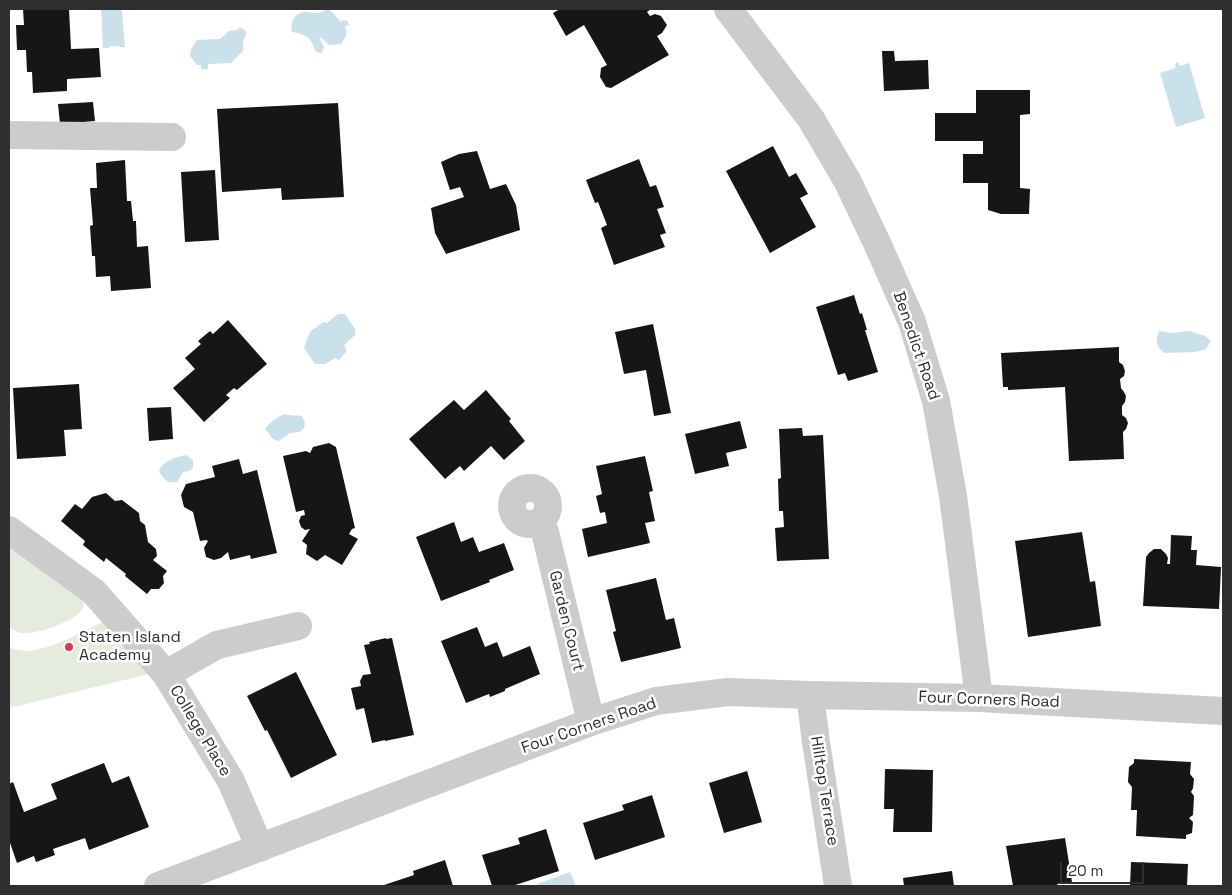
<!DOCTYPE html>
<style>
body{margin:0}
#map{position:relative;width:1232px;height:895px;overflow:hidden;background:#fff;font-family:"Space Grotesk",sans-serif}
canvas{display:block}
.frame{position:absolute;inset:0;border:10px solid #2f2f2f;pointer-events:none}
.scale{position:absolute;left:1060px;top:862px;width:84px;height:22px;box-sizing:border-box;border:2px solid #2f2f2f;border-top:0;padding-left:6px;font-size:15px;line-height:18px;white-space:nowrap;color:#2f2f2f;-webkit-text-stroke:4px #fff;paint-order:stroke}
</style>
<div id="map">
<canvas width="1232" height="895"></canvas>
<div class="frame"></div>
<div class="scale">20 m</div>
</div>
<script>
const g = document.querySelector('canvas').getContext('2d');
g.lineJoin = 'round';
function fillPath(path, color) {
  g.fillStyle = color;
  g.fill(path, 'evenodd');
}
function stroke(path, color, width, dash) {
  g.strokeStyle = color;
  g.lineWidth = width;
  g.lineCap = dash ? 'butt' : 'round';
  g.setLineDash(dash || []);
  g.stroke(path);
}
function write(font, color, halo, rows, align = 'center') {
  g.font = font + ' "Space Grotesk",sans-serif';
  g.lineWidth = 5;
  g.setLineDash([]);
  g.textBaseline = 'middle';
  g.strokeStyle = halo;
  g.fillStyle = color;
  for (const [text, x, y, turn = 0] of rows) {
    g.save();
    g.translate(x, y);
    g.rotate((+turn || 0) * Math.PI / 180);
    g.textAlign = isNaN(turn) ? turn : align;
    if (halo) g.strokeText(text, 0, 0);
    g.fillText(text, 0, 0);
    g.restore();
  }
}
fillPath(new Path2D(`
 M9 545 83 599C84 603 84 607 81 611 74 621 40 633 27 633 21 634 14 631 9 627Z
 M107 620 153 673 9 708V648C15 649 22 651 28 651 53 649 85 630 107 620Z`), '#e6ecdd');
fillPath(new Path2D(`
 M101 9H121V11H122L125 47H119V46H109V48H103Z
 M328 9 333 13 341 22 343 20 348 21 349 25 345 26C348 34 346 37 341 44L329 45 322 38 319 37 324 47 322 53 316 52C311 38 307 34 292 32 290 21 295 11 308 12 310 12 314 14 316 13 320 13 324 11 328 9Z
 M240 27 247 32 243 41V51L231 63 208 64V69H201V65H197L190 56 191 49 197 40 220 39 229 31 237 30Z
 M1178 62 1180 66 1189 63 1205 118 1176 127 1160 73 1176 68 1175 64Z
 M338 314H345L355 329V335L344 345 346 349V352L339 360 335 358 325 364H315L304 348 310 332 323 322 327 323Z
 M1159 331 1173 333 1189 331 1205 336 1211 341 1206 349 1195 352 1164 353C1156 346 1155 341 1159 331Z
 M285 414C290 416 296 415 302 416L305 423 304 428 299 432 290 433 279 441C274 441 271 437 269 433L266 431 265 429C269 423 278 416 285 414Z
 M186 455 193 460V468L189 471 183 472 177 482C166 484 165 479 159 472 161 461 177 457 186 455Z
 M570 872 576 886H537V884Z`), '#cae1eb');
fillPath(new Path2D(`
 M23 9H69L71 49 99 48 101 77 67 79V91L33 93 32 72H27L26 50H17L16 25H24Z
 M560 9H651L647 12 650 16 655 14 661 16 667 25 662 33 657 36 669 55 611 88 606 87 600 77 601 68 607 65 584 25 566 36 553 13Z
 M882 51H894L895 61 928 60 929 89 884 91Z
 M976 90H1030V114L1020 115V188L1030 189 1029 214H1001L988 210V183H963V154H983V141H935V113H976Z
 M93 102 95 121 60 124 58 104Z
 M338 103 344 197 282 200 281 188 222 192 217 109Z
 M773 146 789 177 796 173 808 194 800 198 816 227 770 253 726 171Z
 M477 151 490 189 506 184 516 205 520 230 446 254 435 233 431 208 464 197 460 187 450 190 441 162 459 154Z
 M639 159 650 187 656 185 664 207 657 209 666 233 660 235 665 247 614 265 601 228 607 225 598 202 595 203 586 180Z
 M125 160 127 201H131L133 221H136L137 247 148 246 151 288 111 291 110 276 96 277 95 256H92L90 226 93 225 90 188H97L96 163Z
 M215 170 219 240 185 242 181 172Z
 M854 295 860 314 862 313 867 330H865L878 372 848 381 845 373 838 375 816 307Z
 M228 320 267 364 237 390 234 388 226 395 230 398 204 422 173 388 195 369 185 358 201 344 198 341 210 331 213 334Z
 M653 324 671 413 654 416 646 370 624 374 615 332Z
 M1119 347V362L1123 365 1125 371 1124 376 1120 379 1121 388 1124 392 1126 396 1125 402 1122 406V415L1126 418 1128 423 1126 429 1123 432 1124 459 1069 461 1065 387 1008 390V387H1003L1001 353Z
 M79 384 82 429 64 430 66 456 17 459 13 388Z
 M486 390 511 419 509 421 525 441 504 460 491 446 464 471 460 466 445 479 409 439 454 400 464 410Z
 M171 407 173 439 149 441 147 408Z
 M740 421 747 448 726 453 729 466 695 474 685 434Z
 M802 428 803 436 823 435 829 559 777 561 775 528 784 527 783 511H779L778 479 781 478 779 429Z
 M329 443 336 447 355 528 352 529 349 534 358 539 342 565 325 555 317 561 306 554 307 545 302 541 310 529 305 530 301 527 299 521 301 516 305 515 304 510 296 512 283 456 306 451 310 453 313 447Z
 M645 456 653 491 649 492 655 521 645 523 650 543 588 557 582 529 607 523 605 512 600 513 596 496 602 494 596 466Z
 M239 459 243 474 257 470 277 553 251 559 250 555 230 560 228 552 221 558 214 560 206 557 204 548 208 541 206 540 200 541 193 512 184 507 181 495 186 484 215 477 212 466Z
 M106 493 115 501 122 500 139 513 140 521 145 525 148 542 156 549 157 556 153 560 167 571 163 576 164 583 159 589H151L147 594 125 576 126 574 106 558 104 562 83 545 85 541 61 521 75 504 82 509 92 497Z
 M454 522 461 542 473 537 479 552 504 543 514 570 489 580 490 582 441 601 416 537Z
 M1082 532 1090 582 1095 581 1101 626 1028 637 1015 541Z
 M1171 535 1192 536 1191 550H1197L1196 565 1221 567 1219 609 1143 606 1146 557 1149 553 1154 549H1161L1166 554 1168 558 1167 564H1170Z
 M656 578 666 620 674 618 681 648 621 662 613 632 616 631 606 590Z
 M477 627 485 647 497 642 503 657 530 646 540 674 505 689V691L490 697 489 694 466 703 441 641Z
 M386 638V639L392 638 414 735 385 741V740L372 743 364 708 356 710 351 688 361 686 360 681 363 675 371 674 364 645 370 644 369 642Z
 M296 672 337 755 291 778 267 730 265 731 247 696Z
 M1134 759 1191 762 1190 774 1194 779 1193 788 1191 792 1194 796 1193 815 1189 818 1193 822 1192 833 1186 835V839L1136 836 1137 810H1131L1132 787 1128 782 1129 767 1134 763Z
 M104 763 112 783 129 776 149 827 89 850 85 838 53 849 55 855 36 862 34 856 17 863 9 840V784L13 782 24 812 57 799 51 784Z
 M885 769 933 770 932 832H893L894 809H884Z
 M747 771 762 822 724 833 709 783Z
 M652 795 665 837 595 860 583 823 624 810 622 805Z
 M546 829 559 871 512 886H492L482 855 520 844 518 838Z
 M1065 838 1072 882 1057 884 1058 886H1013L1006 846Z
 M445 860 453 886H381L414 875 413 871Z
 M1131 862 1188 864 1187 886H1130Z
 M952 871 954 886H904L903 878Z`), '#161616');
stroke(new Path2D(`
 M728 9 811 119 848 182 877 243 912 322 936 401 953 496 979 698
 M9 135 172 137
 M512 506a18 18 0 1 1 36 0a18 18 0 1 1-36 0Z
 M539 522 545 532 591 722
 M9 530 94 592 166 674 231 781 260 848
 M166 674 217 645 298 626
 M810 695 816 742 838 886
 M158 886 591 722 656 701 728 692 810 695 979 698 1223 711`), '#ccc', 28);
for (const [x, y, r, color] of [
 [69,647,5,"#e03751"]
]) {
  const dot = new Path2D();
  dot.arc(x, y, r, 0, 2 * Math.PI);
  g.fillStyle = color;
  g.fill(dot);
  stroke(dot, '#fff', 2);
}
write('16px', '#2f2f2f', '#fff', [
 ["Benedict Road",916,346,71],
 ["Garden Court",566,621,76],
 ["Four Corners Road",989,700,2],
 ["Four Corners Road",589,726,-19],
 ["College Place",200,731,59],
 ["Hilltop Terrace",824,791,81]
]);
write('16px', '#2f2f2f', '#fff', [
 ["Staten Island",79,638],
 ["Academy",79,656]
], 'left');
</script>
